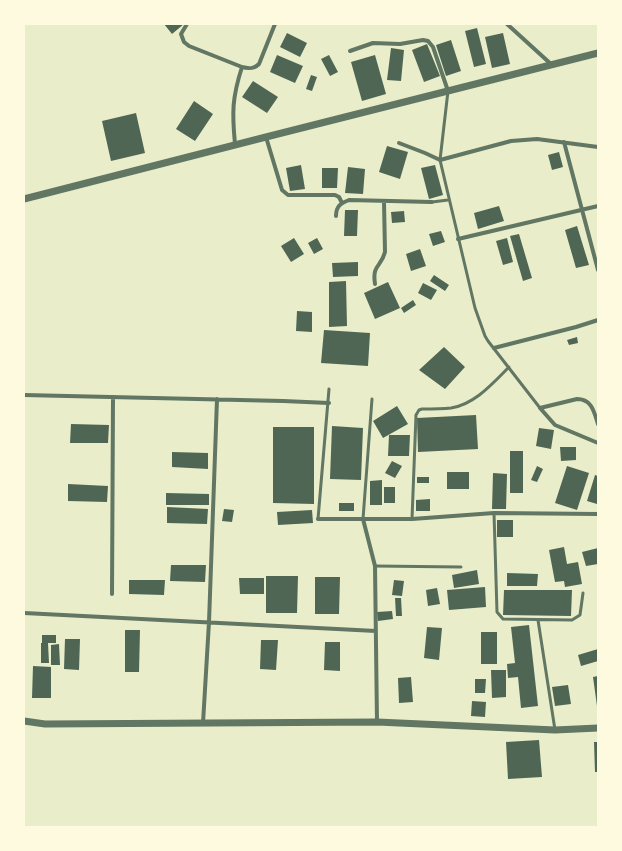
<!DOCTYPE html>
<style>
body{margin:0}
#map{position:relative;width:622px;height:851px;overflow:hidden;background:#e9edc9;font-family:"Fira Sans",sans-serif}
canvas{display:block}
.frame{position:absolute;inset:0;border:25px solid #fefae0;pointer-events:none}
</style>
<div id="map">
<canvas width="622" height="851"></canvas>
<div class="frame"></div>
</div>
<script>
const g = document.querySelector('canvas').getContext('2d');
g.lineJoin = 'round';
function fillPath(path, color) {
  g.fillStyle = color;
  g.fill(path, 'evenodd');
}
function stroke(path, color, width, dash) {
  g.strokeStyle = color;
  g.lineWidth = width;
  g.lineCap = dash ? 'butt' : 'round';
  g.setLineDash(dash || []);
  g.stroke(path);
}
fillPath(new Path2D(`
 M164 24H184L172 34Z
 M477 28 486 64 474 67 465 31Z
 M287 33 307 43 300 57 280 47Z
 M503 33 510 64 492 68 485 37Z
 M451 40 461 71 446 76 436 45Z
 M427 44 440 76 424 82 412 50Z
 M391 48 404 50 401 81 387 80Z
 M277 55 303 66 295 83 270 72Z
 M329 55 338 72 330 76 321 59Z
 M375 55 386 94 362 101 351 62Z
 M311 75 317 77 312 91 306 89Z
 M253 81 278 97 267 113 242 97Z
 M194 101 213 114 195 141 176 129Z
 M136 113 145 153 111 161 102 121Z
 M387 146 408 152 400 179 379 172Z
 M559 152 563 167 552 170 548 155Z
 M301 165 305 189 290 191 286 168Z
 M435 165 443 195 429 199 421 168Z
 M348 167 365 169 363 194 345 193Z
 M322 168H338L337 188H322Z
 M499 206 504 221 478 229 474 213Z
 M345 210H358L357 236H344Z
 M404 211 405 222 392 223 391 212Z
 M577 226 589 265 576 268 565 230Z
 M441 231 445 242 433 246 429 234Z
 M519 234 532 278 523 281 510 236Z
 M294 238 304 254 291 262 281 246Z
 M317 238 323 249 314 254 308 243Z
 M507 238 513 262 503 265 496 241Z
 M420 249 426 266 411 271 406 254Z
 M358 262V276L333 277 332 263Z
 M434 275 449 285 445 291 430 281Z
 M346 281 347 326 329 327V282Z
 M388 282 400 308 375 319 364 293Z
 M423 283 437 290 431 300 418 293Z
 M413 300 416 305 404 313 401 308Z
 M297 311 312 312V332L296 331Z
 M324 330 370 333 368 366 321 363Z
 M577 337 578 343 569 345 567 340Z
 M444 347 465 367 445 389 419 370Z
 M397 406 408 424 383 438 373 421Z
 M476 415 478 449 418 452 417 418Z
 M71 424 109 425 108 443H70Z
 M332 426 363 428 361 480 330 479Z
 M273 427H314V504L273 503Z
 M539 428 554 430 551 449 536 446Z
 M389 435H410L409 456H388Z
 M560 447H576V460L561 461Z
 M510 451H523V493H510Z
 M172 452 208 453V469L172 467Z
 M392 461 402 466 395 478 385 473Z
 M537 466 543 469 537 482 531 480Z
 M567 466 589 473 577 510 555 503Z
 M447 472H469V489H447Z
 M493 473 507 474 506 509H492Z
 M595 475 598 476V500L597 504 587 501Z
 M417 477H429V483H417Z
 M382 480V505H370V481Z
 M68 484 108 486 107 502 68 501Z
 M384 487H395V503H384Z
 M166 493 209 494V505H166Z
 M430 499V511H416V500Z
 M339 503H354V511H339Z
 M167 507 208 509 207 524 167 523Z
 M224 509 234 510 232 522 222 521Z
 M312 510 313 523 278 525 277 512Z
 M497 520H513V537H497Z
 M564 547 567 564 578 562 582 584 565 587 564 581 555 582 549 550Z
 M598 548V564L586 566 582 552Z
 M171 565H206L205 582 170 581Z
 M477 570 479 584 454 588 452 575Z
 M507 573 538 574 537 586H507Z
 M266 576H298L297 613H266Z
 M315 577H340L339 614H315Z
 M239 578H264V594H240Z
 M129 580H165L164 595 129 594Z
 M394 580 404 581 402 596 392 595Z
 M485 587 486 607 449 610 447 590Z
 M437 588 440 604 428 606 426 590Z
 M504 590H572L571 616 503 615Z
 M395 598H401L402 616H396Z
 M392 611 393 619 378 621 377 612Z
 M529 625 538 706 521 708 518 677 508 678 507 664 515 663 511 627Z
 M427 627 442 628 439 660 424 658Z
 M125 630H140L139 672H125Z
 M481 632H497V664H481Z
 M42 635H56V643H48L49 663H41V643H42Z
 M65 639H80L79 670 64 669Z
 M261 640H278L276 670 260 669Z
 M325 642H340V671L324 670Z
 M59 644 60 665H51V645Z
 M598 649V661L581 666 578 655Z
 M33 666 51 667V698H32Z
 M491 670H506V697L492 698Z
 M598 676V706H597L593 677Z
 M411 677 413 702 399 703 398 678Z
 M475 679H486L485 693H475Z
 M568 685 571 704 555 706 552 687Z
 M472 701 486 702 485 717 471 716Z
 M539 740 542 777 508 779 506 742Z
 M594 742H598V772H595Z`), '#4f6655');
stroke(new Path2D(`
 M448 91 440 160 475 308 485 336 488 341 540 408
 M432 202 448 200
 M494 513 497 612 503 619 572 620 580 615 583 593
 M318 519 329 389
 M363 519 372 399
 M412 519 416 415 419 410 422 409C432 409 441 409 451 408 475 404 492 384 509 367
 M375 566 461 567
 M538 620 555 730`), '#617663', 3);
stroke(new Path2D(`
 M187 24 181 34 184 42 189 46 242 67C249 69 254 69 259 64L275 24
 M507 24 552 65
 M350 51 373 43 400 44 423 40 428 41 433 47 448 91
 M266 137 282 190 288 195H335L339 197 342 203
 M564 142 598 270
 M399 143 425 153 440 160 511 141 537 139 598 147
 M235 144C232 113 232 98 242 67
 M336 216C336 206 341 203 349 200L432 202
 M458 239 598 206
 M375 284C372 264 381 268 385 252L384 202
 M494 348 576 327 598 320
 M24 395 283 401 329 403
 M598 424C594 412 592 399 577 399L540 408 555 425 598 443
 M318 519H412L494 513 598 514
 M363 519 375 566 377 722
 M112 594 113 397
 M24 613 376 631
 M203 723 209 622 217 399`), '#617663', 4);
stroke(new Path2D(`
 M24 199 266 137 598 53
 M24 721 45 724 377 722 555 730 598 728`), '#617663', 7);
</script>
